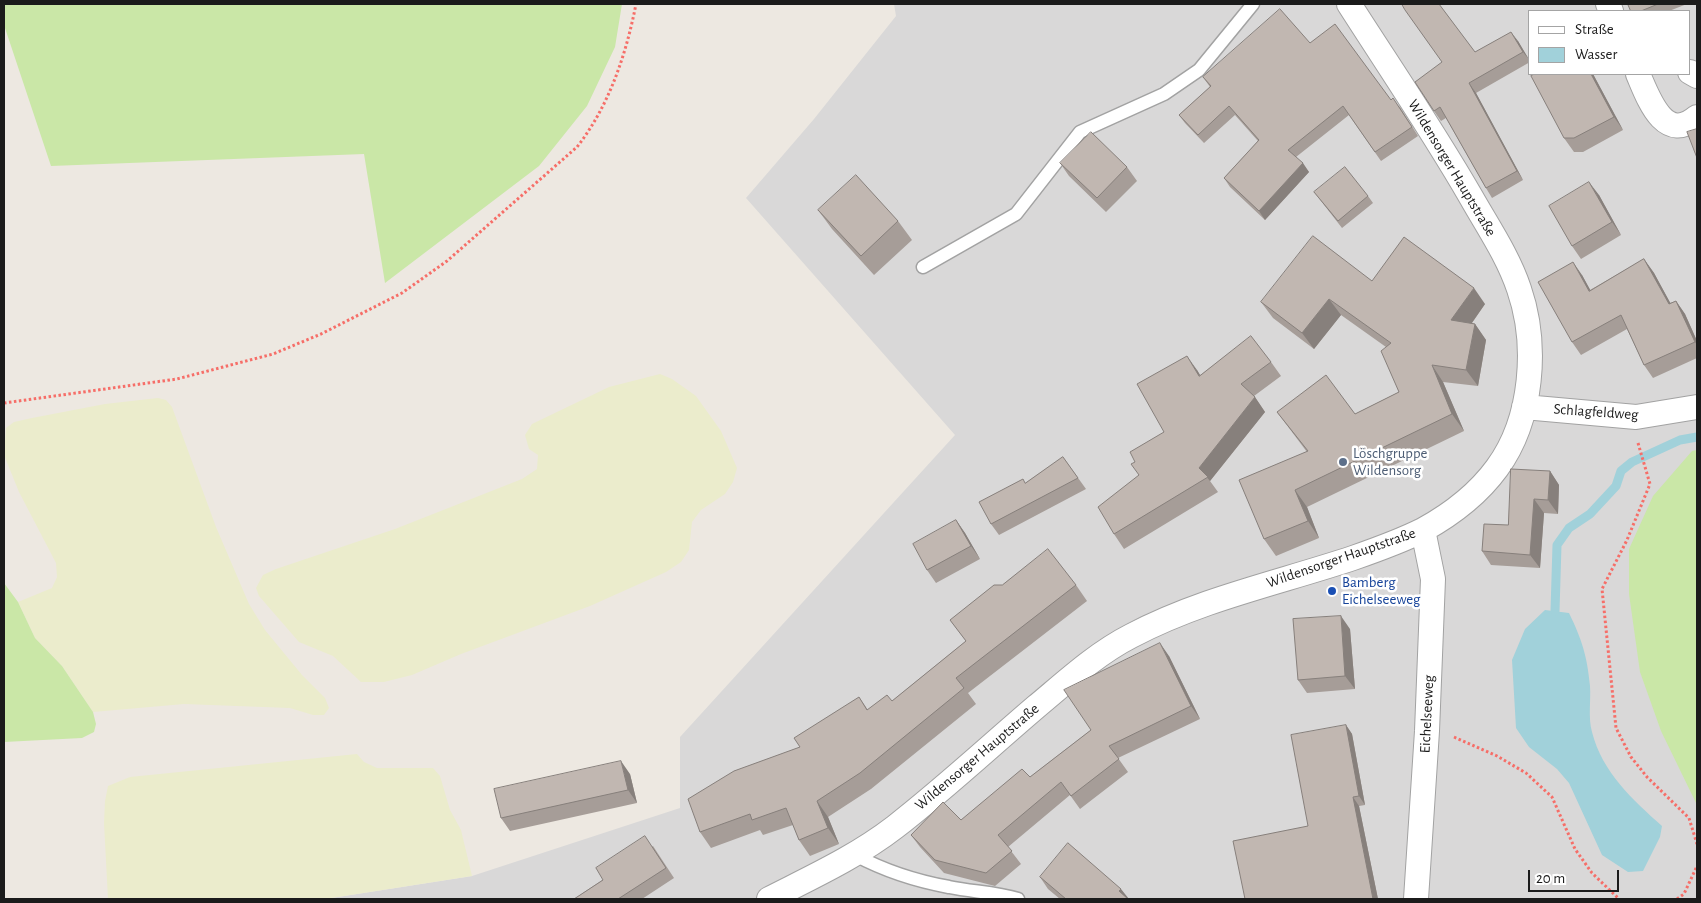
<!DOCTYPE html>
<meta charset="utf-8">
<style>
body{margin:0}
#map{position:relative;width:1701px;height:903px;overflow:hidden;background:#ede8e1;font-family:"Alegreya Sans",sans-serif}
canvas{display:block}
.frame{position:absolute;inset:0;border:5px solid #1b1b1b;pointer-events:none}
.legend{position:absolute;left:1528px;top:10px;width:162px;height:65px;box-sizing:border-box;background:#fff;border:1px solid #a4a4a4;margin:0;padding:6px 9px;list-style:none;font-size:15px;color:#1b1b1b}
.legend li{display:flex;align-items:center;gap:10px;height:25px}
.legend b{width:25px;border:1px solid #a4a4a4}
.scale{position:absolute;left:1528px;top:870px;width:91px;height:22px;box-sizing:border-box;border:2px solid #1b1b1b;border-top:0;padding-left:6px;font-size:15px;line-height:18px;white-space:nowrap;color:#1b1b1b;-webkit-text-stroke:4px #fff;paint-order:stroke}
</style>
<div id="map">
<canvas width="1701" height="903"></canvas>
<div class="frame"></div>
<ul class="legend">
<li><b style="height:6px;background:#fff"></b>Straße</li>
<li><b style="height:14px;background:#a1d1da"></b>Wasser</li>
</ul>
<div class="scale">20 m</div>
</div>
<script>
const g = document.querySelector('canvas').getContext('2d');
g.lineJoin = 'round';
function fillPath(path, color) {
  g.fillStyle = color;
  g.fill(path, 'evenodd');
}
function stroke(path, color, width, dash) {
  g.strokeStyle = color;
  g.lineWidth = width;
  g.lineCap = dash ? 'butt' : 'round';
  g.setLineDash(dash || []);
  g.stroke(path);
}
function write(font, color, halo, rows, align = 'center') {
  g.font = font + ' "Alegreya Sans",sans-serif';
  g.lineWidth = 5;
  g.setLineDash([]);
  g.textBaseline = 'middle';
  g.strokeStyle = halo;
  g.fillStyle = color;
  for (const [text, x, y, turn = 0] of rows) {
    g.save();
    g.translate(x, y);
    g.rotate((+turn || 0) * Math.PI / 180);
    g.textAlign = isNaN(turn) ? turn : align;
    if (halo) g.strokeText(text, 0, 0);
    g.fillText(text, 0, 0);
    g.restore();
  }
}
fillPath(new Path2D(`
 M894 4H1697V899H325L472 876 680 808V737L955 435 746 198 814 119 896 16ZM1530 11H1690V74H1530Z`), '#d9d8d8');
fillPath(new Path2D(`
 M660 374 672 379 696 396 721 431 737 468 733 482 725 494 701 510 692 522 689 550 681 562 666 572 590 606 461 654 412 675 384 682H361L333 656 299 642 259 596 256 588 263 575 276 569 395 529 522 479 537 469 538 455 529 449 525 435 532 424 609 387Z
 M158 398 166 400 172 407 216 527 249 604 265 630 302 675 325 698 329 708 324 715H313L290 708 184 704 93 712 62 666 35 638 18 602 52 588 57 577 56 563 19 492 4 455 6 428 14 422 32 418 105 404Z
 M357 754 364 762 377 768H433L440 776 450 810 461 830 472 876 325 899H108L104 823 105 801 108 786 130 777Z`), '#ebeccc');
fillPath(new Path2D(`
 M4 4H622L615 47 587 106 539 166 385 283 364 154 51 166 4 25Z
 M1697 450V805L1661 731 1640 672 1629 594V549L1653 496 1692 451Z
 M4 583 18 602 35 638 62 666 93 712 96 724 94 732 82 738 4 742Z`), '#cae7a7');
fillPath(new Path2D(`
 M1545 610 1569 613C1582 640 1587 655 1590 686 1591 700 1588 718 1592 732 1602 772 1633 800 1662 826L1660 837 1643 871 1628 872 1602 855 1569 783 1557 769 1529 747 1516 728 1512 660 1525 629Z`), '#a1d1da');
stroke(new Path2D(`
 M1555 611 1557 545 1569 528 1590 514 1616 486 1621 471 1632 462 1680 440 1697 437`), '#a1d1da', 9);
const service = new Path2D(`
 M923 267 1016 214 1080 132 1164 94 1199 70 1253 4
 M855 855C885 871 916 881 949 887 973 892 995 892 1018 899`);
const minor = new Path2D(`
 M1608 4 1611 11
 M1690 72 1697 76
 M1638 74C1648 97 1664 145 1697 117
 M1524 407 1636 417 1697 407
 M769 899C812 877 856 857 895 827 944 789 990 746 1037 706 1067 681 1096 654 1131 636 1201 599 1278 583 1353 558 1376 550 1401 541 1423 530 1452 514 1478 494 1497 468 1533 419 1538 344 1519 289 1508 256 1488 227 1471 197 1433 131 1390 68 1349 4
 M1416 899 1427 731 1433 579 1423 530`);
stroke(service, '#a2a2a2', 15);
stroke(minor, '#a2a2a2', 26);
stroke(new Path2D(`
 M4 403 177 379 273 354 321 334 402 293 447 261 577 147C609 106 626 55 636 4
 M1638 443 1650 484 1627 540 1602 589 1616 728 1631 757 1647 777 1689 818 1697 844
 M1454 737 1497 756 1526 773 1552 797 1575 849 1592 873 1619 899
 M1677 899 1684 894 1697 866`), '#f66e68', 3, [2.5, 2.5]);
stroke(service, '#fff', 12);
stroke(minor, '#fff', 24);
fillPath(new Path2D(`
 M1628 4H1687L1669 11H1631Z
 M1518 41 1530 62 1476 93 1523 180 1492 198 1486 188 1446 118 1441 121 1434 111 1442 62 1475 52Z
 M1310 43 1400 107 1418 136 1381 161 1349 115 1296 157 1309 172 1265 220 1230 187 1224 178 1258 141 1235 115 1204 143 1185 123 1179 115 1210 87 1203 77Z
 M1593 74 1623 130 1583 152H1574L1564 138Z
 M1060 163 1127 167 1137 181 1106 212 1069 176Z
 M1314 192 1368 196 1373 203 1342 228Z
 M1599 195 1621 235 1581 259 1572 246Z
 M818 210 898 221 912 240 874 275 832 229Z
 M1644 259 1654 273 1670 303 1676 301 1685 314 1697 341V358L1653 378 1644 365 1627 329 1581 355 1572 342 1582 275 1590 290Z
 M1372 281 1485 304 1472 323 1475 324 1486 340 1478 386 1443 382 1464 431 1307 507 1319 538 1276 556 1264 539 1307 452 1277 412 1355 414 1399 392 1386 347 1341 315 1314 349 1273 318 1261 302Z
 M1271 362 1281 376 1254 396 1265 412 1210 481 1218 492 1124 549 1114 534 1139 475 1135 462 1164 432 1197 370 1200 375Z
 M1063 457 1086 489 999 535 991 524 1026 483Z
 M1550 471 1559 485 1558 514 1544 513 1540 568 1491 565 1482 551 1508 525Z
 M956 520 965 533 980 559 936 583 927 570Z
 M1076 585 1087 601 968 693 976 704 871 789 828 817 839 844 810 856 799 840 793 825 763 835 760 830 711 848 700 832 859 697 868 710 892 701 966 641 950 620Z
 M1350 629 1355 689 1307 693 1298 680Z
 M1169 656 1200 719 1118 758 1128 772 1080 809 1070 795 1008 847 1021 864 995 886 944 873 920 847 911 835 961 820 1030 777 1091 730Z
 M1346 725 1352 734 1365 805 1359 806 1378 899H1245L1308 826Z
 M630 774 637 803 510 831 501 818Z
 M653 846 674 878 642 899H574Z
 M1040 877 1129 899H1060L1048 889Z`), '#a69d98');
fillPath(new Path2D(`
 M1511 32 1518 41 1530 61 1523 52Z
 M1591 74H1593L1623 130 1614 117Z
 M1469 83 1476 93 1523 180 1517 171Z
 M1303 163 1309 172 1265 220 1259 211Z
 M1589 182 1599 195 1621 235 1612 222Z
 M1644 259 1654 273 1678 317 1669 304Z
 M1573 262 1582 275 1598 304 1589 291Z
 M1474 288 1485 304 1462 337 1451 320Z
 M1329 299 1341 315 1314 349 1302 333Z
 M1676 301 1685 314 1697 341V345L1695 342Z
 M1475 324 1486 340 1478 386 1466 370Z
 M1187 356 1197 370 1209 390 1199 376Z
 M1432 365 1443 382 1464 431 1452 414Z
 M1255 397 1265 412 1210 481 1199 468Z
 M1550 471 1559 485 1558 514 1548 500Z
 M1295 490 1307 507 1319 538 1308 521Z
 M1534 499 1544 513 1540 568 1530 555Z
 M956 520 965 533 980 559 971 546Z
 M1341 616 1350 629 1355 689 1345 676Z
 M1160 643 1169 656 1200 719 1191 706Z
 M1346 725 1352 734 1365 805 1359 796Z
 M621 761 630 774 637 803 628 790Z
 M1353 797 1359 806 1378 899H1373Z
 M817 801 828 817 839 844 828 828Z
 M1121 889 1129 899H1125L1119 891Z`), '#87807c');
const building = new Path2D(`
 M1402 4H1439L1475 52 1511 32 1523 52 1469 83 1517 171 1486 188 1440 107 1434 111 1415 82 1442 62 1405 10Z
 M1628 4H1658L1641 11H1631Z
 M1280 9 1310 43 1335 24 1391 100 1393 98 1412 127 1375 152 1343 106 1288 150 1303 163 1259 211 1224 178 1259 140 1229 106 1198 135 1179 115 1211 86 1203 77Z
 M1535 74H1591L1614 117 1574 138H1564L1531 76Z
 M1697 129V158L1687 132Z
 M1091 132 1127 167 1097 198 1060 163Z
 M1345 167 1368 196 1338 221 1314 192Z
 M856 175 898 221 861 256 818 210Z
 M1589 182 1612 222 1572 246 1549 206Z
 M1313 236 1372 281 1404 237 1474 288 1451 320 1475 324 1466 370 1432 365 1452 414 1295 490 1308 521 1264 539 1239 480 1308 451 1277 412 1326 375 1355 414 1399 392 1381 351 1391 343 1329 299 1302 333 1261 302Z
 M1644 259 1669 304 1676 301 1695 342 1644 365 1621 315 1572 342 1538 282 1573 262 1589 291Z
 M1251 336 1271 362 1241 384 1255 397 1199 468 1208 477 1114 534 1098 507 1139 475 1131 464 1135 462 1130 452 1164 432 1137 384 1187 356 1199 376Z
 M1063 457 1078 478 991 524 979 502 1023 479 1025 483Z
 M1511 469 1550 471 1548 500 1534 499 1530 555 1482 551 1484 524 1508 525Z
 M956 520 971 546 927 570 913 544Z
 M1048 549 1076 585 956 678 964 688 860 773 817 801 828 828 799 840 786 808 752 820 750 814 700 832 688 799 734 771 800 747 794 738 859 697 867 710 887 695 892 701 966 641 950 620 994 585H1002Z
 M1341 616 1345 676 1298 680 1293 619Z
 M1160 643 1191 706 1109 746 1119 759 1071 796 1061 782 998 835 1012 851 986 873 935 860 911 835 943 802 961 820 1022 769 1030 777 1091 730 1064 690Z
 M1346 725 1359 796 1353 797 1373 899H1245L1233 841 1308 826 1291 735Z
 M621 761 628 790 501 818 494 789Z
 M645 836 666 868 618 899H574L603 880 596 868Z
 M1068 843 1121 889 1119 891 1128 899H1066L1040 877Z`);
fillPath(building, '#c1b7b1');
stroke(building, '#87807c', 1);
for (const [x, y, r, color] of [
 [1343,462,5,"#5c6f8a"],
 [1332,591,5,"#1a4fb4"]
]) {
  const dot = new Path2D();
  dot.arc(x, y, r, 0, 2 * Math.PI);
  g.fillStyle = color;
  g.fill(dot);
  stroke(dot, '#fff', 2);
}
write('15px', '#1b1b1b', '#fff', [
 ["Wildensorger Hauptstraße",1452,168,59],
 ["Schlagfeldweg",1596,412,4],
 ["Wildensorger Hauptstraße",1341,558,-19],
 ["Eichelseeweg",1427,714,-87],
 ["Wildensorger Hauptstraße",977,757,-40]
]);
write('15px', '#4e5e75', '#fff', [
 ["Löschgruppe",1353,453],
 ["Wildensorg",1353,470]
], 'left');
write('15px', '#164399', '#fff', [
 ["Bamberg",1342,582],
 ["Eichelseeweg",1342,599]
], 'left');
</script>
